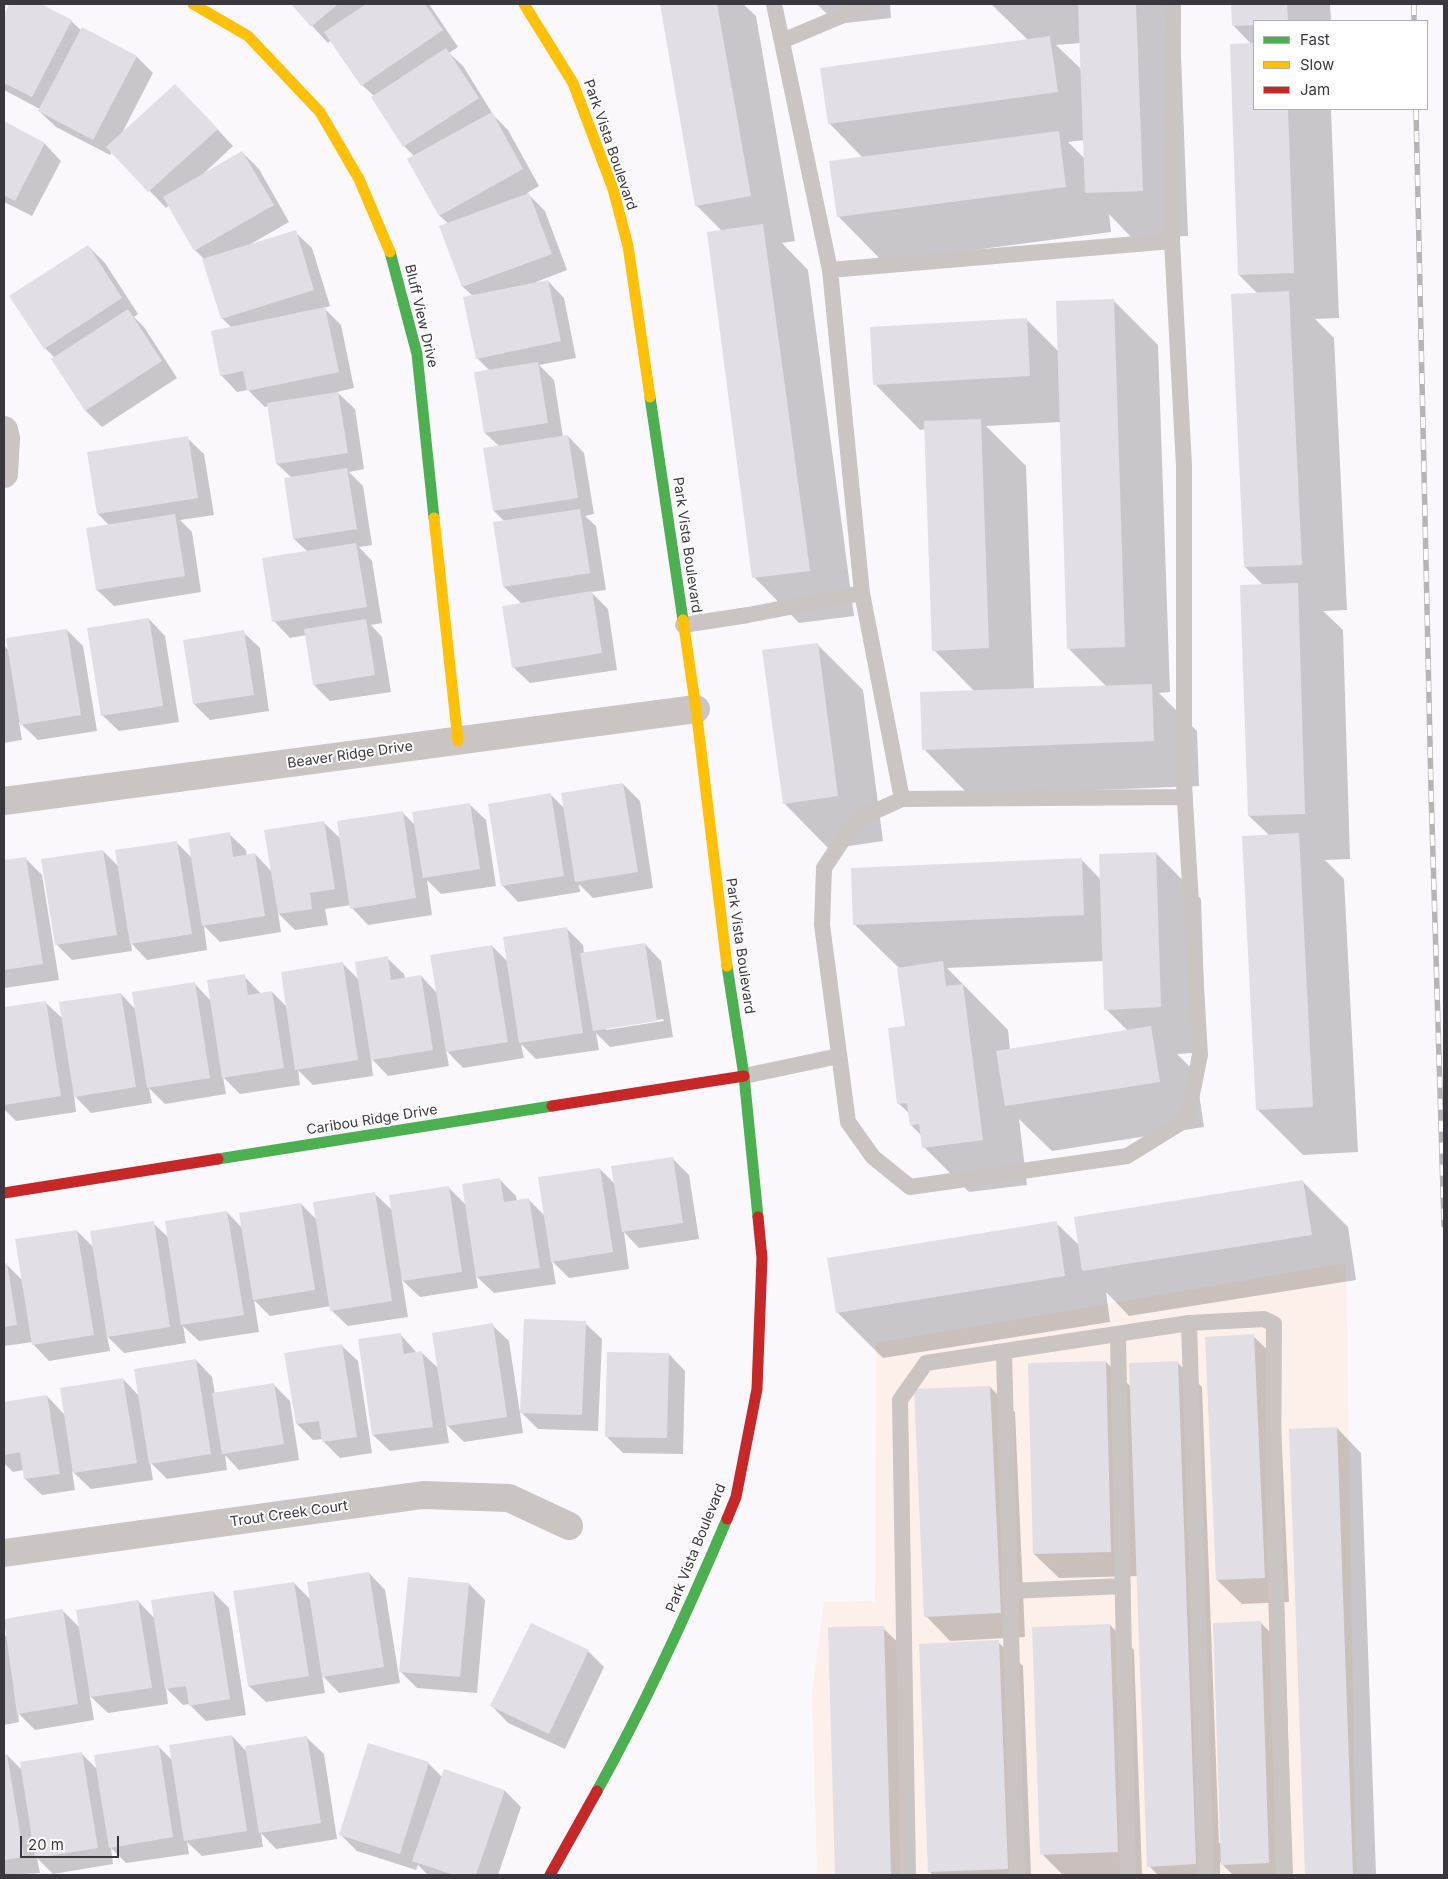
<!DOCTYPE html>
<style>
body{margin:0}
#map{position:relative;width:1448px;height:1879px;overflow:hidden;background:#faf8fd;font-family:Inter,sans-serif}
canvas{display:block}
.frame{position:absolute;inset:0;border:5px solid #3a373e;pointer-events:none}
.legend{position:absolute;left:1253px;top:20px;width:175px;height:90px;box-sizing:border-box;background:#fff;border:1px solid #b0afb2;margin:0;padding:6px 9px;list-style:none;font-size:15px;color:#3a373e}
.legend li{display:flex;align-items:center;gap:10px;height:25px}
.legend b{width:25px;border:1px solid #b0afb2}
.scale{position:absolute;left:20px;top:1836px;width:99px;height:22px;box-sizing:border-box;border:2px solid #3a373e;border-top:0;padding-left:6px;font-size:15px;line-height:18px;white-space:nowrap;color:#3a373e;-webkit-text-stroke:4px #fff;paint-order:stroke}
</style>
<div id="map">
<canvas width="1448" height="1879"></canvas>
<div class="frame"></div>
<ul class="legend">
<li><b style="height:6px;background:#4caf50"></b>Fast</li>
<li><b style="height:6px;background:#ffc107"></b>Slow</li>
<li><b style="height:6px;background:#c62828"></b>Jam</li>
</ul>
<div class="scale">20 m</div>
</div>
<script>
const g = document.querySelector('canvas').getContext('2d');
g.lineJoin = 'round';
function fillPath(path, color) {
  g.fillStyle = color;
  g.fill(path, 'evenodd');
}
function stroke(path, color, width, dash) {
  g.strokeStyle = color;
  g.lineWidth = width;
  g.lineCap = dash ? 'butt' : 'round';
  g.setLineDash(dash || []);
  g.stroke(path);
}
function write(font, color, halo, rows, align = 'center') {
  g.font = font + ' Inter,sans-serif';
  g.lineWidth = 4;
  g.setLineDash([]);
  g.textBaseline = 'middle';
  g.strokeStyle = halo;
  g.fillStyle = color;
  for (const [text, x, y, turn = 0] of rows) {
    g.save();
    g.translate(x, y);
    g.rotate((+turn || 0) * Math.PI / 180);
    g.textAlign = isNaN(turn) ? turn : align;
    if (halo) g.strokeText(text, 0, 0);
    g.fillText(text, 0, 0);
    g.restore();
  }
}
fillPath(new Path2D(`
 M1346 1263 1356 1875H817L812 1692 824 1602 875 1601 876 1343Z`), '#fdf0ea');
fillPath(new Path2D(`
 M11 4H38L71 21 82 31 83 29 137 57 153 73 121 135 192 102 233 146 202 175 242 152 259 169 289 222 249 245 295 232 312 248 330 306 324 308 341 325 354 388 337 392 355 409 364 469 349 472 363 486 372 545 359 547 372 561 382 623 371 625 382 637 391 692 330 701 314 685 306 635 290 638 274 621 308 552 294 539 292 478 277 464 268 406 265 407 248 390 237 392 221 375 232 328 222 318 205 260 195 250 169 205 166 208 112 151 110 155 56 127 39 111 40 109 4 90V17Z
 M292 4H429L458 47 449 53 463 66 494 116 508 130 539 186 527 193 545 211 567 270 536 282 537 283 548 281 564 298 576 358 539 365 554 380 563 437 568 436 584 453 594 514 585 516 596 526 606 590 591 592 608 609 617 670 530 683 513 667 522 604 504 587 505 522 494 511 500 447 485 433 490 371 477 358 473 296 463 287 441 227 449 224 440 216 409 160 414 156 404 146 374 96 362 85 331 40 328 43Z
 M661 4H743L756 16 795 241 782 243 808 270 854 616 799 623 754 577 722 231 696 205Z
 M817 4H890L891 18 837 24Z
 M991 4H1179L1188 236 1132 238 1109 214 1111 232 883 262 838 216 863 158 829 123 1028 40ZM1081 43 1082 70 1056 45ZM1084 140 1085 159 1068 142Z
 M1232 4H1330L1331 21H1254V109H1331L1339 318 1315 319 1334 338 1347 610 1323 611 1343 630 1350 859 1325 860 1344 879 1358 1152 1303 1155 1257 1109 1269 835 1249 816 1264 586 1245 567 1258 294 1239 275 1252 45 1233 25Z
 M4 123 45 144 61 161 32 216 4 202Z
 M88 246 105 263 138 314 134 317 144 327 177 378 102 427 86 411 55 358 45 348Z
 M1113 300 1158 345 1170 692 1159 693 1197 731 1199 786 969 795 924 749 975 692 934 650 925 429 920 430 875 384 1027 320 1059 352ZM1061 422 1069 649 1107 687 1034 690 1026 466 986 426Z
 M187 438 204 454 214 515 180 520 192 532 201 592 114 606 97 590 110 526 98 514Z
 M149 619 165 636 179 722 119 731 102 715Z
 M67 630 83 646 97 731 38 740 19 722 22 740 4 743V645L9 651Z
 M243 632 260 648 269 711 210 720 194 704Z
 M817 644 863 690 883 841 829 849 784 803Z
 M623 784 640 801 653 888 593 898 579 884 580 892 518 902 502 885 551 795 565 809Z
 M469 804 486 820 496 886 441 894 427 880 432 915 368 925 352 908 351 905 325 909 328 925 295 930 278 913 281 932 220 942 204 926 207 950 147 960 131 943 132 951 72 960 56 944 103 851 119 867 176 842 192 858 229 834 246 850 247 856 255 854 272 872 323 822 341 839 402 812 416 826Z
 M1156 853 1201 899 1206 1052 1177 1054 1196 1073 1204 1127 1052 1151 1019 1119 1027 1185 969 1192 924 1147 922 1136 911 1125 910 1114 898 1103 906 1027 899 968 854 924 1081 859 1101 880ZM1104 961 1106 1009 1128 1031 1010 1050 1008 1030 947 968Z
 M25 858 42 875 59 980 4 988V862Z
 M566 928 583 945 584 954 645 944 661 961 673 1037 610 1047 596 1033 599 1050 536 1059 521 1044 524 1058 463 1068 446 1050 449 1066 388 1076 371 1058 373 1076 313 1085 298 1070 300 1085 240 1094 223 1077 226 1094 165 1104 149 1088 152 1103 91 1113 74 1095 76 1112 16 1121 4 1109V1009L45 1002 63 1019 121 994 136 1010 194 983 211 1001 244 976 261 994 272 992 288 1008 343 964 359 980 387 958 404 974 405 979 421 976 438 994 492 946 508 962ZM663 1019 664 1021 606 1030V1028Z
 M673 1159 689 1175 699 1239 639 1248 624 1232 629 1269 569 1278 552 1261 556 1284 494 1293 476 1276 478 1288 420 1297 402 1280 408 1317 348 1326 331 1310V1306L270 1316 254 1300 259 1332 199 1341 183 1326 186 1343 124 1353 107 1336 110 1351 49 1361 33 1344V1342L4 1346V1265H7L23 1281 77 1231 94 1248 153 1223 169 1238 227 1212 243 1229 301 1204 317 1220 375 1194 393 1211 448 1187 466 1205 499 1179 516 1196 517 1201 529 1200 545 1216 600 1169 616 1185Z
 M1303 1182 1348 1227 1356 1280 1129 1316 1106 1292 1110 1322 883 1358 837 1312 1056 1223 1080 1246Z
 M585 1323 602 1339 598 1431 538 1429 521 1412Z
 M492 1325 509 1341 523 1433 464 1442 446 1424 449 1443 390 1451 373 1435 360 1340 400 1334 417 1353H422L439 1369Z
 M1253 1336 1278 1360 1289 1602 1242 1604 1217 1580Z
 M341 1345 358 1361 372 1453 340 1458 324 1442 323 1439 313 1440 297 1424Z
 M669 1354 685 1371 683 1454 623 1453 606 1436Z
 M196 1360 212 1377 215 1394 274 1385 290 1401 299 1460 239 1470 225 1455 227 1470 167 1479 150 1462 153 1480 91 1489 72 1471 75 1490 42 1495 25 1479 24 1470 13 1472 4 1463V1403L47 1396 65 1415 123 1379 140 1397Z
 M1106 1362 1131 1387 1177 1362 1202 1387 1219 1843H1221L1261 1623 1285 1647 1293 1875H1233L1220 1862V1875H1158L1149 1866 1138 1576 1059 1578 1034 1554Z
 M990 1387 1015 1412 1025 1637 950 1641 926 1616Z
 M1337 1428 1361 1453 1376 1875H1307L1291 1430Z
 M369 1573 385 1590 400 1683 339 1693 322 1675 325 1693 266 1702 249 1686 294 1583 311 1600Z
 M469 1584 485 1600 477 1693 417 1688 400 1671Z
 M213 1592 229 1608 246 1715 206 1721 189 1704 183 1705 166 1688 168 1704 108 1713 90 1696 94 1720 35 1730 18 1713 19 1722 4 1725V1634L7 1637 4 1620 63 1611 80 1628 138 1601 155 1619Z
 M1110 1625 1134 1650 1142 1875H1063L1042 1854Z
 M883 1628 908 1652 914 1875H836L829 1629Z
 M998 1642 1023 1666 1031 1875H933L930 1872 920 1645Z
 M588 1651 604 1667 565 1749 508 1723 492 1706Z
 M232 1736 247 1752 307 1738 324 1754 337 1839 276 1849 261 1833 263 1847 202 1856 187 1842 189 1854 126 1863 111 1848 113 1864 53 1874 37 1858 40 1873 4 1875V1756L7 1755 23 1771 82 1754 97 1769 158 1746 173 1761Z
 M428 1763 442 1777 505 1791 521 1807 498 1875H428L418 1865 416 1870 357 1851 341 1835Z`), '#0003');
fillPath(new Path2D(`
 M9 4H41L72 20 32 97 4 83V15Z
 M291 4H338L311 27Z
 M366 4H425L443 30 361 86 324 32Z
 M660 4H717L751 196 695 206Z
 M1078 4H1136L1143 191 1085 193Z
 M1231 4H1287L1288 21H1254V25L1232 26Z
 M82 27 137 56 93 140 38 111Z
 M1050 36 1058 92 828 124 820 68Z
 M1254 43V109H1288L1294 273 1238 275 1230 44Z
 M446 48 479 98 403 147 371 97Z
 M175 84 218 129 148 192 106 147Z
 M492 112 523 169 439 216 407 159Z
 M4 121 45 143 15 201 4 195Z
 M1059 131 1066 187 837 217 829 161Z
 M242 151 274 205 194 251 163 197Z
 M529 193 552 254 462 287 439 226Z
 M763 224 810 571 752 578 707 232Z
 M296 230 314 290 221 319 202 259Z
 M88 245 122 298 44 349 9 296Z
 M548 280 561 341 476 359 463 297Z
 M1289 291 1302 565 1244 567 1231 294Z
 M1114 299 1125 647 1067 649 1056 301Z
 M325 307 339 372 247 391 243 371 220 376 211 331Z
 M128 309 162 361 85 411 51 359Z
 M1027 318 1030 376 873 385 870 327Z
 M538 362 548 423 484 433 474 372Z
 M338 392 348 453 276 464 267 403Z
 M981 419 989 648 932 651 924 421Z
 M568 435 578 498 493 511 483 448Z
 M188 436 198 498 97 514 87 452Z
 M347 468 357 529 293 539 284 478Z
 M580 509 590 573 503 587 493 522Z
 M175 514 185 576 96 590 86 528Z
 M356 543 367 607 272 622 262 558Z
 M1298 583 1305 814 1248 816 1240 585Z
 M592 591 602 653 512 668 502 606Z
 M149 618 163 706 101 716 87 628Z
 M366 619 375 675 313 685 304 629Z
 M67 629 81 715 20 725 6 638Z
 M244 630 254 695 193 704 183 640Z
 M818 643 838 796 783 804 762 650Z
 M1152 684 1154 741 922 750 920 692Z
 M623 783 638 872 575 882 561 793Z
 M551 793 564 876 501 886 488 804Z
 M470 803 480 869 423 878 412 812Z
 M403 811 416 898 350 909 337 821Z
 M324 821 335 889 310 893 312 909 278 914 264 830Z
 M230 832 233 857 255 853 265 916 202 926 188 839Z
 M1299 833 1313 1107 1256 1110 1242 836Z
 M177 841 192 934 130 944 115 850Z
 M103 850 117 935 55 945 41 859Z
 M1156 852 1161 1007 1104 1010 1099 854Z
 M26 857 43 964 4 970V860Z
 M1082 858 1084 915 853 925 851 868Z
 M567 927 583 1033 519 1043 503 937Z
 M645 943 657 1021 593 1031 580 953Z
 M492 945 508 1042 446 1052 430 955Z
 M388 956 391 980 421 975 433 1050 371 1060 355 962Z
 M943 961 946 986 963 984 983 1140 922 1148 919 1124 910 1126 907 1103 897 1104 888 1028 905 1026 897 968Z
 M343 962 358 1060 295 1070 281 972Z
 M245 974 248 995 272 991 284 1068 222 1078 207 980Z
 M195 982 210 1078 147 1088 132 992Z
 M121 993 136 1087 74 1097 59 1002Z
 M46 1001 61 1096 4 1105V1007Z
 M1151 1026 1160 1082 1005 1106 996 1051Z
 M673 1157 683 1223 622 1232 611 1166Z
 M600 1168 613 1252 551 1262 538 1177Z
 M500 1178 504 1202 529 1198 540 1268 476 1277 462 1184Z
 M1303 1180 1312 1235 1082 1271 1074 1217Z
 M449 1186 462 1272 402 1281 389 1195Z
 M375 1192 392 1301 330 1311 313 1202Z
 M301 1203 315 1290 253 1300 239 1213Z
 M227 1211 244 1315 181 1325 165 1221Z
 M154 1221 170 1327 107 1337 90 1231Z
 M1057 1221 1065 1276 836 1313 827 1258Z
 M77 1230 94 1335 32 1345 15 1239Z
 M7 1263 17 1325 4 1327V1264Z
 M524 1319 586 1321 582 1415 520 1413Z
 M493 1323 507 1417 446 1426 432 1333Z
 M401 1333 404 1354 422 1351 433 1427 372 1435 358 1339Z
 M1254 1334 1265 1578 1216 1580 1205 1337Z
 M342 1344 357 1437 322 1442 319 1421 296 1424 284 1353Z
 M607 1352 669 1353 667 1438 605 1437Z
 M196 1359 211 1454 149 1464 134 1369Z
 M1106 1361 1111 1552 1033 1554 1028 1363Z
 M1178 1361 1196 1864 1147 1867 1129 1363Z
 M123 1378 137 1463 73 1473 60 1388Z
 M274 1383 284 1444 222 1454 212 1393Z
 M990 1386 1001 1613 924 1617 914 1389Z
 M47 1395 60 1474 24 1479 20 1452 4 1455V1402Z
 M1337 1427 1353 1875H1305L1289 1429Z
 M369 1572 384 1667 322 1677 307 1582Z
 M408 1577 469 1583 460 1677 399 1672Z
 M294 1582 309 1676 248 1686 233 1591Z
 M213 1591 230 1699 189 1706 186 1686 165 1689 151 1600Z
 M138 1600 152 1688 90 1697 76 1610Z
 M63 1609 78 1704 17 1714 4 1619Z
 M1261 1621 1269 1863 1221 1865 1213 1623Z
 M531 1623 589 1650 549 1734 490 1706Z
 M1110 1624 1118 1852 1040 1855 1032 1627Z
 M884 1626 891 1875H835L828 1627Z
 M999 1640 1008 1869 928 1872 919 1644Z
 M232 1735 247 1831 184 1841 169 1745Z
 M307 1736 321 1823 259 1833 245 1746Z
 M368 1743 429 1762 400 1854 339 1835Z
 M159 1745 173 1837 109 1848 94 1755Z
 M82 1752 98 1848 35 1858 20 1762Z
 M7 1754 24 1857 4 1860V1755Z
 M444 1769 505 1790 476 1875H454L412 1861Z`), '#e1dee6');
stroke(new Path2D(`
 M774 4 830 270 862 593 902 799 856 820 824 868 822 925 848 1122 873 1157 910 1187 1127 1156 1187 1119 1200 1055 1184 784V466L1172 241 1173 4
 M782 41 870 4
 M830 270 1172 241
 M683 625 748 615 862 593
 M902 799 1185 797
 M744 1076 839 1056
 M1189 1323 1206 1875
 M1118 1334 1128 1875
 M1004 1351 1017 1875
 M1010 1591 1123 1586
 M908 1875 900 1400 926 1363 1189 1323 1264 1319 1274 1324 1273 1481 1284 1875`), '#cac4c3', 16);
stroke(new Path2D(`
 M4 430 6 438 4 474
 M4 801 696 709
 M4 1553 423 1495 509 1498 569 1526`), '#cac4c3', 28);
stroke(new Path2D(`
 M390 252 417 354 434 518
 M650 397 683 620
 M727 966 744 1076 758 1217
 M218 1159 552 1106
 M597 1791C646 1703 688 1611 727 1519`), '#4caf50', 11);
stroke(new Path2D(`
 M193 4 248 36 320 112 359 179 390 252
 M524 4 573 83 613 189 628 246 650 397
 M434 518 458 741
 M683 620 696 709 727 966`), '#ffc107', 11);
stroke(new Path2D(`
 M552 1106 744 1076
 M4 1193 218 1159
 M727 1519 736 1497 757 1389 762 1258 758 1217
 M550 1875 597 1791`), '#c62828', 11);
const rail = new Path2D(`
 M1414 4V21
 M1416 109 1431 789 1444 1225`);
stroke(rail, '#b8b4b6', 5.5);
stroke(rail, '#fff', 4, [11]);
write('14px', '#3a373e', '#fff', [
 ["Park Vista Boulevard",610,145,71],
 ["Bluff View Drive",421,316,77],
 ["Park Vista Boulevard",687,545,82],
 ["Beaver Ridge Drive",350,755,-8],
 ["Park Vista Boulevard",740,946,82],
 ["Caribou Ridge Drive",372,1120,-9],
 ["Trout Creek Court",289,1514,-8],
 ["Park Vista Boulevard",696,1548,-68]
]);
</script>
